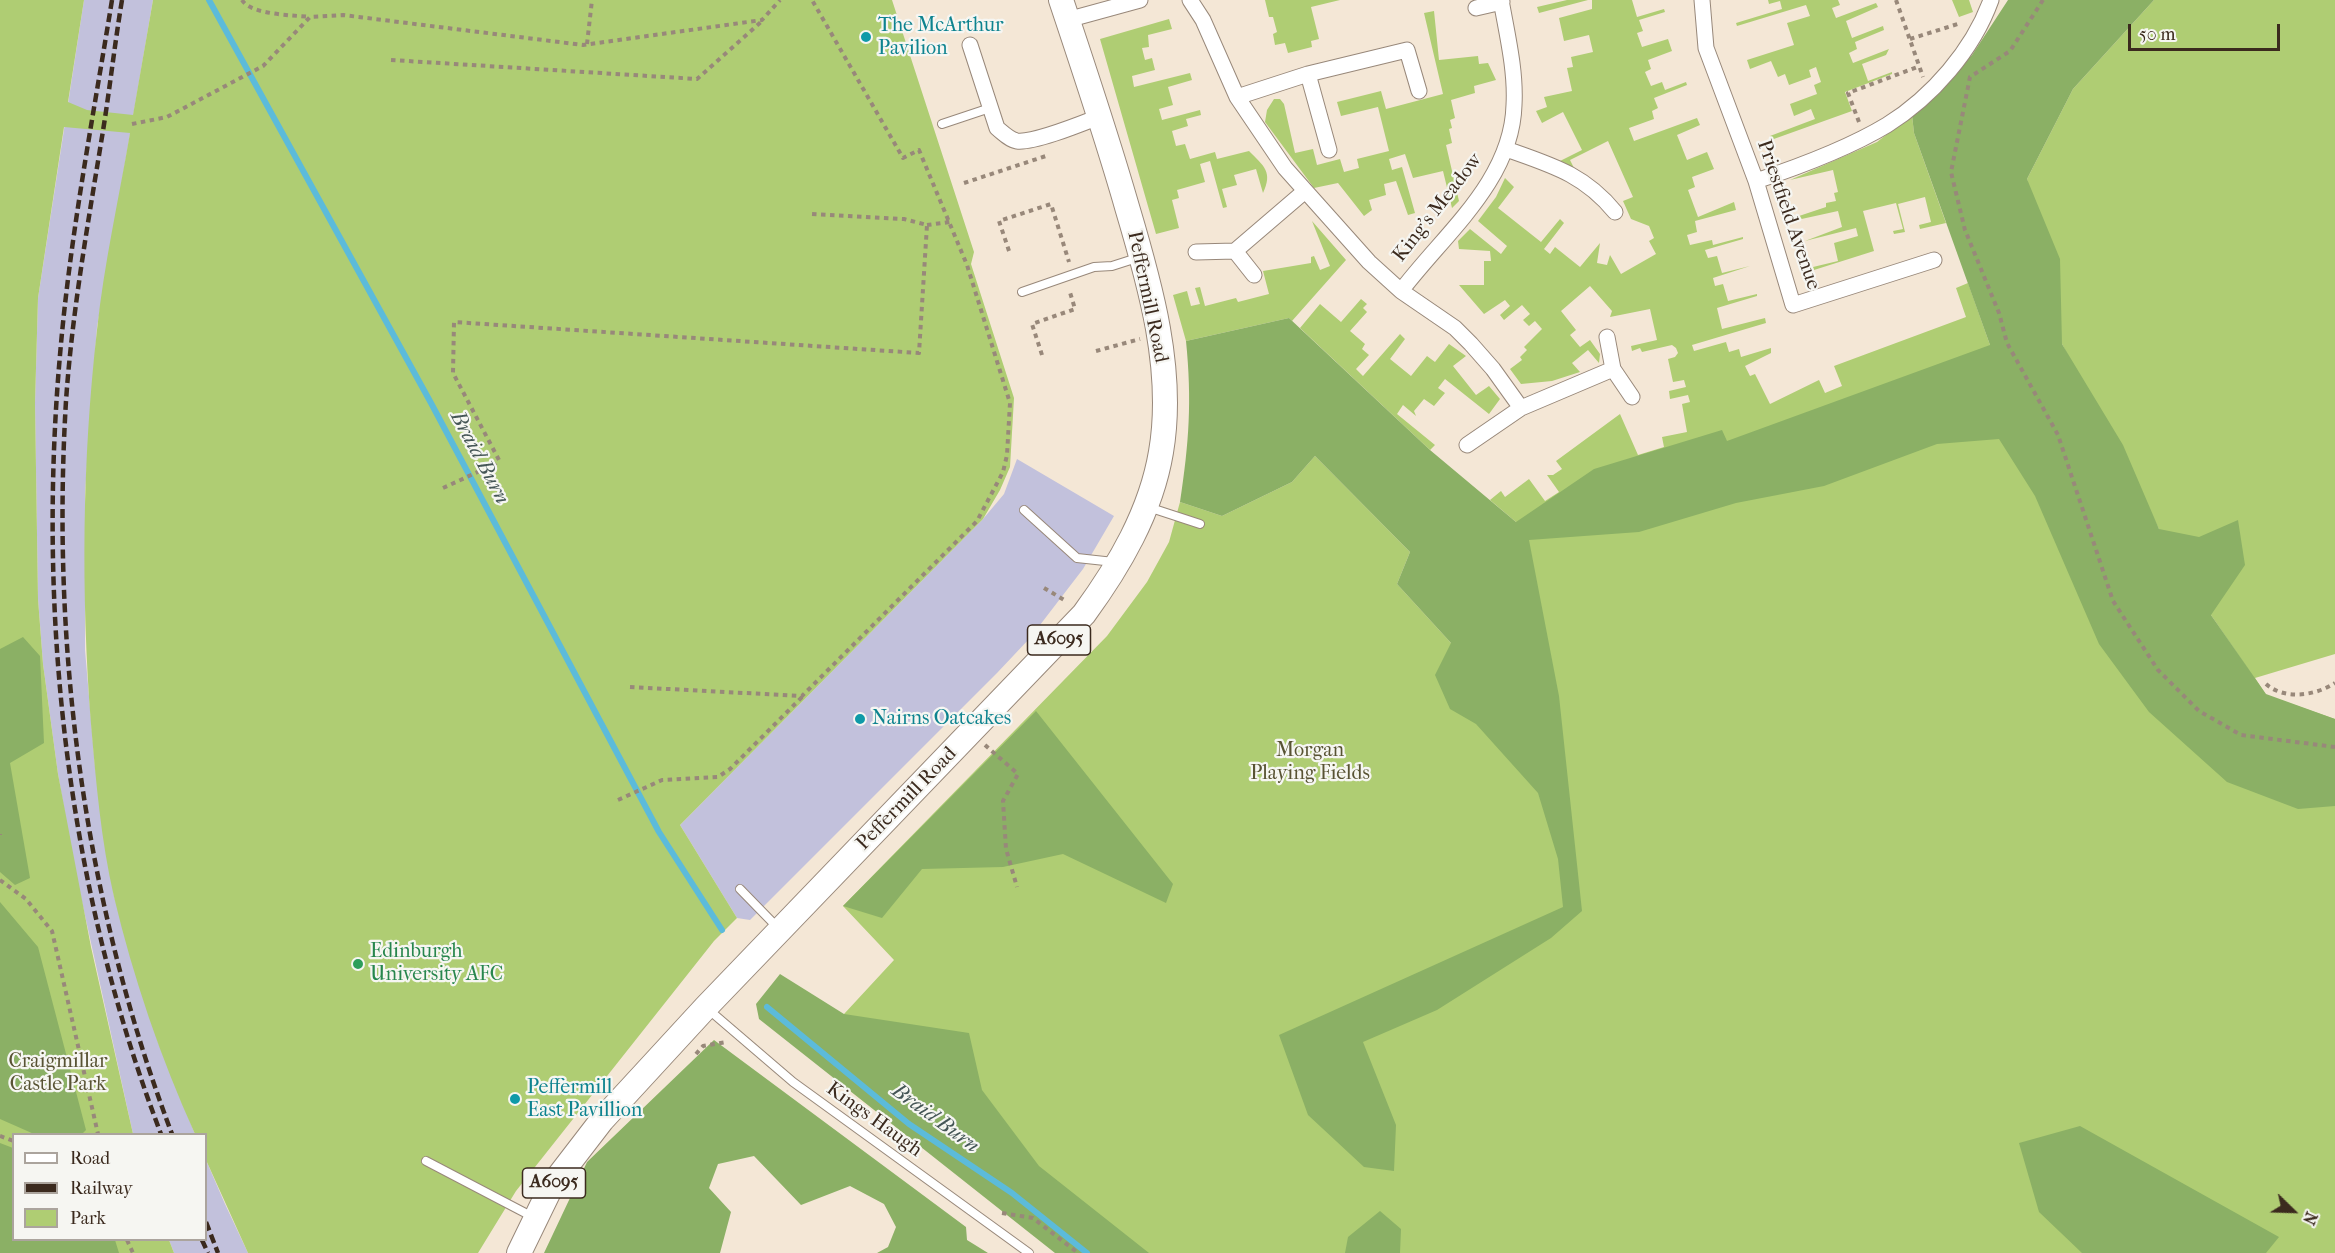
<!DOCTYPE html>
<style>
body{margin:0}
#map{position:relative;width:2335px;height:1253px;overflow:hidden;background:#f4e7d6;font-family:"IM FELL French Canon",serif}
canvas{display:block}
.legend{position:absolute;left:12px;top:1133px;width:195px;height:108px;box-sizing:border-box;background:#f6f6f2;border:2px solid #aba49d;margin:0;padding:8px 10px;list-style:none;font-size:18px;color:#3b2a1e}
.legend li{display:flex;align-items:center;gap:12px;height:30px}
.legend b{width:30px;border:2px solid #aba49d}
.north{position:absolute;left:2263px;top:1181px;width:60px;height:60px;-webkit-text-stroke:4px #f6f6f2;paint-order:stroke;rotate:113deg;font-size:16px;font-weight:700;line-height:24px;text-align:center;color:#3b2a1e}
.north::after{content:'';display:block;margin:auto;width:21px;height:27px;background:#3b2a1e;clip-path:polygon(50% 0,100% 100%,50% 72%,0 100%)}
.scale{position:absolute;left:2128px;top:24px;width:152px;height:27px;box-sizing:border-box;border:3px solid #3b2a1e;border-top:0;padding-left:8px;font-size:18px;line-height:21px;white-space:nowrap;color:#3b2a1e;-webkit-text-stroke:4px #f6f6f2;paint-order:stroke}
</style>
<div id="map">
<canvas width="2335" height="1253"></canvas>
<ul class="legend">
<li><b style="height:8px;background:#fff"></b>Road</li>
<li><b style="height:8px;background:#3b2a1e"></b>Railway</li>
<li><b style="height:16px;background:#afcd73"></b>Park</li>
</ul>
<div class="north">N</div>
<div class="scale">50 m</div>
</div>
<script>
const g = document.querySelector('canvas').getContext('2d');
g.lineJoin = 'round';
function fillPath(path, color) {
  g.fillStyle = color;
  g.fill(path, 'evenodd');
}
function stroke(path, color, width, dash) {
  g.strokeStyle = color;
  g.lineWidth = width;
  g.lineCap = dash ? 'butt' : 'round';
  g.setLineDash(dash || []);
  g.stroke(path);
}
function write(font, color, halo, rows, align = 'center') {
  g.font = font + ' "IM FELL French Canon",serif';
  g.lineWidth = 4.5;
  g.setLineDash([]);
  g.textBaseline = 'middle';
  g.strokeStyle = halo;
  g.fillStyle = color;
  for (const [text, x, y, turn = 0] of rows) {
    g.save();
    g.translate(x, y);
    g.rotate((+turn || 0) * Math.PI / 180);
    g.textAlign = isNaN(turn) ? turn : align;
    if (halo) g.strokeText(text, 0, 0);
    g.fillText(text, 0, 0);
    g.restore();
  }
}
fillPath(new Path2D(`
 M84 0H153L97 327 85 493V650L95 766 114 896 158 1042 195 1134H133L73 861 58 774 43 664 38 599 35 403 38 298Z
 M1017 459 1114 516 1083 569 1030 638 997 673 750 920 737 918 680 825 983 519 1004 494Z
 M206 1160 225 1204 248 1253H174L169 1240H206Z`), '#c2c1dc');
fillPath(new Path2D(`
 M0 0H84L68 102 87 110 133 115 153 0H892L974 252 971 264 1014 398 1010 467 1000 490 983 519 680 825 737 918 714 941 516 1191 478 1253H248L206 1160V1134H195C161 1059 133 977 114 897 101 841 96 782 91 724 81 593 82 461 97 330 104 264 119 198 130 133L64 127 38 298 35 403 38 599 43 664 58 774 91 947 133 1134H14V1240H169L174 1253H0Z
 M1265 0H1340L1311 7 1319 39 1311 41 1312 47 1288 53 1285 43 1275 45 1273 34 1277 32 1273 17H1269Z
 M1567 0H1588L1539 13 1537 7Z
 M1592 0H1632L1637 17 1664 9 1665 12 1639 20 1643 31 1637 33 1642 47 1668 39 1672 51 1648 60 1651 69 1645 72 1651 86 1662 82 1665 90 1686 82 1687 85 1654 98 1658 108 1652 111 1654 119 1629 128 1634 141 1697 118 1700 125 1677 135 1687 160 1707 152 1714 169 1692 177 1695 187 1688 190 1698 217 1734 202 1736 210 1695 221 1697 232 1687 235 1690 245 1712 240 1713 245 1743 237V239L1705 250 1708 258 1717 256 1722 273 1750 266 1713 278 1715 286 1723 284 1728 301 1757 294V296L1717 308 1722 329 1765 318 1766 323 1692 345 1694 351 1726 342 1729 352 1739 349 1741 357 1771 348V353L1745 366 1750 376 1755 374 1770 404 1819 380 1825 393 1842 386 1834 366 1966 317 1956 288 1968 283 1990 345 2254 678 2211 615 2159 529 2062 344 2027 179 2073 89 2154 0H2335V654L2255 678 2266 695 2335 719V1253H1139L832 1027 894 960 843 906 1107 636 1147 582 1169 542 1180 502 1222 516 1292 482 1315 456 1410 552 1397 584 1451 643 1516 522 1490 500 1501 491 1505 497 1529 479 1545 501 1559 492 1547 475H1553L1562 469 1556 461 1620 414 1638 455 1664 447 1662 437 1687 432 1682 404 1690 402 1688 395 1670 399 1669 391 1686 387 1684 380 1673 382 1668 359 1675 357 1678 353 1676 348 1672 345 1642 352 1640 348 1632 351 1631 346 1657 340 1650 309 1610 317 1612 311 1590 286 1561 311 1576 330 1570 335 1580 347 1590 340 1600 354 1599 363 1588 350 1572 363 1580 372 1552 381 1521 384 1510 369 1522 360 1520 357 1527 350 1524 347 1542 329 1535 321 1529 326 1523 320 1530 314 1522 305 1504 320 1500 315 1510 306 1505 300 1484 314 1459 285H1484V261H1491L1490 251 1459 249 1458 241 1470 229 1501 254 1507 246 1478 221 1496 197 1505 178 1514 187 1498 208 1541 242 1560 219 1564 223 1544 249 1550 254 1555 247 1580 267 1600 243 1597 263 1607 265 1610 255 1621 274 1656 254 1649 241 1654 238 1649 226 1631 219 1623 201 1633 197 1608 141 1570 160 1578 176 1560 161 1582 150 1563 112 1542 123 1536 111 1547 107 1544 97 1572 91 1567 68 1573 67 1571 57 1593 52 1589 35 1564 41 1559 18 1592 9Z
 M1768 0H1838L1840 5 1832 8 1836 18 1876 3 1878 7 1846 21 1852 38 1883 26 1884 30 1855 42 1857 49 1849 53 1853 63 1889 49 1886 55 1862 64 1868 81 1892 72V74L1845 92 1852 111 1771 140 1770 136 1815 119 1811 109 1794 116 1790 104 1817 94 1814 85 1821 82 1816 67 1809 70 1811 77 1789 85 1785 74 1778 77 1771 61 1750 69 1747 60 1794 45 1787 23 1810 16 1806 5 1737 26 1736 23 1782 9 1780 1 1769 4Z
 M1952 0H1969L1973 12 1959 17Z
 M1434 11 1439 60 1478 56 1479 64 1488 63 1496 80 1474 86 1475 93 1451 100 1455 118 1450 120 1452 128 1449 129 1452 143 1446 145 1459 201 1452 208 1443 171 1413 178 1405 154 1389 159 1392 170 1402 167 1415 213 1408 215 1396 181 1384 184 1386 195 1369 200 1372 210 1364 216 1338 183 1314 188 1265 122 1267 110 1274 99H1280L1284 104 1295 153 1313 149 1317 165 1340 159 1344 172 1359 168 1357 159 1389 151 1378 107 1341 116 1337 102 1381 91 1386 109 1443 94 1424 13Z
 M1169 19 1172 29 1148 35 1149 47 1142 48 1145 60 1152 58 1155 70 1132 76 1134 87 1190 73 1192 80 1168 87 1173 105 1159 109 1162 120 1200 110 1201 115 1186 119 1188 126 1172 131 1176 146 1185 144 1190 159 1215 152 1217 159 1249 151C1264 166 1273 172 1263 193L1256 169 1234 175 1237 185 1222 189 1227 207 1223 208 1210 161 1200 164 1205 182 1177 190 1179 198 1172 200 1179 228 1156 234 1100 39Z
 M1912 115 1914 133 1946 223 1920 229 1919 225 1931 222 1925 197 1898 204 1905 232 1894 234 1893 231 1903 229 1896 203 1863 211 1874 251 1814 270 1813 267 1838 261 1834 243 1858 236 1856 228 1805 241 1842 227 1838 211 1797 220 1796 217 1826 207V203L1836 201 1834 193 1838 192 1833 170 1790 180 1877 142Z
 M1312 221 1346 260 1292 321 1289 318 1186 341 1173 295 1187 291 1191 306 1200 304 1195 288 1200 287 1205 306 1236 298 1238 302 1269 294 1263 271 1311 263V257L1314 256 1320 270 1330 266Z
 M1361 299 1367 304 1363 308 1367 312 1350 331 1365 344 1362 349 1369 355 1356 369 1363 376 1400 334 1405 339 1390 359 1411 376 1427 356 1435 362 1449 344 1466 356 1453 366 1476 395 1489 386 1500 399 1489 414 1445 379 1438 388 1445 393 1434 406 1424 399 1414 411 1416 416 1403 405 1397 414 1435 445 1430 450 1300 328 1320 304 1341 322Z`), '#afcd73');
fillPath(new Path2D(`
 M2008 0H2154L2073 89 2027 179 2060 259 2062 344 2123 445 2159 529 2199 537 2238 520 2245 565 2211 615 2266 694 2335 719V806L2298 809 2227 782 2149 712 2099 644 2035 496 1999 439 1937 444 1824 486 1736 503 1639 532 1529 540 1559 696 1582 911 1551 938 1437 1010 1363 1042 1396 1125 1394 1171 1364 1167 1308 1115 1279 1035 1563 907 1558 859 1538 793 1476 724 1450 709 1435 675 1451 643 1397 584 1410 552 1315 456 1292 482 1222 516 1180 502C1189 443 1192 401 1186 341L1289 318 1430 450 1516 522 1594 469 1722 430 1727 441 1990 345 1914 133 1912 115 1972 55Z
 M23 637 40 656 44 743 10 763 30 878 15 885 0 872V649Z
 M1036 711 1173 884 1166 903 1063 854 1003 867 922 869 882 918 843 906Z
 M0 902 38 947 86 1130 82 1134H34L0 1119Z
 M780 974 844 1014 969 1033 982 1090 1039 1166 1149 1253H1055L759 1019 756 1004Z
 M714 1040 966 1227 967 1240 988 1253H877L888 1247 896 1227 884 1204 850 1186 801 1205 754 1156 718 1164 709 1188 731 1212 720 1253H544L587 1162Z
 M2080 1126 2279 1237 2266 1253H2082L2039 1212 2019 1143Z
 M0 1143 13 1148 14 1240H115L119 1253H0Z
 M1380 1211 1401 1229 1400 1253H1345L1348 1237Z`), '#8bb065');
stroke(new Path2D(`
 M209 0 431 403 659 832 722 930
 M767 1007 909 1124 1012 1193 1087 1253`), '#5cbbda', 6);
const service = new Path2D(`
 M942 124 990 108
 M1022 292 1094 267 1112 266 1137 258
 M1148 507 1200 524
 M1024 510 1077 558 1114 562
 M740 889 779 929
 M709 1010 793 1082 1029 1253
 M426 1161 533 1217`);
const minor = new Path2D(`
 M1190 0 1203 20 1237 97 1285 168 1369 262 1401 291 1455 328 1471 344 1493 369 1521 408 1467 445
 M1702 0 1706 48 1756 181 1793 305 1934 260
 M1476 8 1502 2
 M1067 20 1140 0
 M970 45 997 128C1003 133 1010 140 1017 141 1035 143 1083 123 1101 116
 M1308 74 1329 150
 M1237 97 1308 74 1407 50 1419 91
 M1506 149C1551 165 1584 174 1615 212
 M1756 181C1798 167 1849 148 1887 125 1932 97 1973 50 1991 0
 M1235 251 1254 275
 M1196 252 1235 251 1305 191
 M1401 291C1444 234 1512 181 1514 105 1516 71 1507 34 1501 0
 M1607 337 1613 369
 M1521 408 1613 369 1632 397`);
const primary = new Path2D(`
 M519 1253 552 1185 602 1120 706 1007 1084 614C1119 566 1151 512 1161 452 1175 371 1150 284 1127 207 1107 137 1084 69 1061 0`);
stroke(service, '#98887a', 10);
stroke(minor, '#98887a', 17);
stroke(primary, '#98887a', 26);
stroke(new Path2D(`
 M242 0C251 15 293 15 310 17
 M1896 0 1923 77
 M2043 0 2010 51 1970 77 1951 172 1965 230 1999 313 2007 343 2058 435 2113 601 2158 670 2199 711 2241 735 2335 747
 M1910 39 1961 23
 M587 44 592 0
 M391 60 697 79 762 21
 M1859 122 1848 93 1920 66
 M132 124 167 117 263 66 310 17 343 15 583 45 762 20 780 0
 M964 183 1049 155
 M927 225 950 222
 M1009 251 999 221 1051 204 1069 262
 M1096 351 1140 339
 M1042 355 1032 324 1075 309 1069 289
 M443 488 495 464 499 460 453 373 454 322 919 353 927 225 904 219 810 214
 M1044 588 1066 601
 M2266 684C2284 700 2315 696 2335 683
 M630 687 802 696 977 521 1003 472 1007 455 1010 403 967 265 919 150 903 158 812 0
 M985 745 1018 774 1003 801 1006 849 1017 887
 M618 800 662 780 718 777 730 769 802 697
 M0 834V835
 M0 880 26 899 52 931 98 1134
 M696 1054 703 1046 727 1042
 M0 1136 14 1141
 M1002 1213 1033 1218 1078 1253
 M127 1240 133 1253`), '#98887a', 4, [4.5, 4.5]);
stroke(service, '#fff', 8);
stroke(minor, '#fff', 15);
stroke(primary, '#fff', 24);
stroke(new Path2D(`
 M112 0C93 118 70 236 60 355 37 616 67 888 161 1134
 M122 0C114 48 109 96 101 143 87 229 72 314 66 401 51 648 84 902 172 1134
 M206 1222 218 1253
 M202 1240 208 1253`), '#3b2a1e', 4.5, [9, 4.5]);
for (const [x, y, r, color] of [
 [866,37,6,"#0f9aa8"],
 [860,719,6,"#0f9aa8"],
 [358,964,6,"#2e9e5b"],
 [515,1099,6,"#0f9aa8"]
]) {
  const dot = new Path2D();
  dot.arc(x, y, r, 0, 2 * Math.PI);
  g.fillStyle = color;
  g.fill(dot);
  stroke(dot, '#f6f6f2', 2);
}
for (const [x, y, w] of [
 [1059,640,63],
 [554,1183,63]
]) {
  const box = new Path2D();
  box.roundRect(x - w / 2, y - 15, w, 30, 4.5);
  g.fillStyle = '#f6f6f2';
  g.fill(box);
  stroke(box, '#3b2a1e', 1.5);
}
write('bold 18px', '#3b2a1e', null, [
 ["A6095",1059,640],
 ["A6095",554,1183]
]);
write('20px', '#0d838f', '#f6f6f2', [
 ["The McArthur",878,26],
 ["Pavilion",878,49],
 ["Nairns Oatcakes",872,719],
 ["Peffermill",527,1088],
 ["East Pavillion",527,1111]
], 'left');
write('20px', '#3b2a1e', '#f6f6f2', [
 ["King's Meadow",1438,208,-52],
 ["Priestfield Avenue",1788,215,71],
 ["Peffermill Road",1147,297,78],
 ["Peffermill Road",907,799,-46],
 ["Kings Haugh",874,1120,36]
]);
write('20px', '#585333', '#f6f6f2', [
 ["Morgan",1310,751],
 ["Playing Fields",1310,774],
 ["Craigmillar",58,1062],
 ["Castle Park",58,1085]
]);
write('20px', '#27864d', '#f6f6f2', [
 ["Edinburgh",370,952],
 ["University AFC",370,975]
], 'left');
write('italic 21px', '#455656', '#f6f6f2', [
 ["Braid Burn",479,458,62],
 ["Braid Burn",935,1119,36]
]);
</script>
